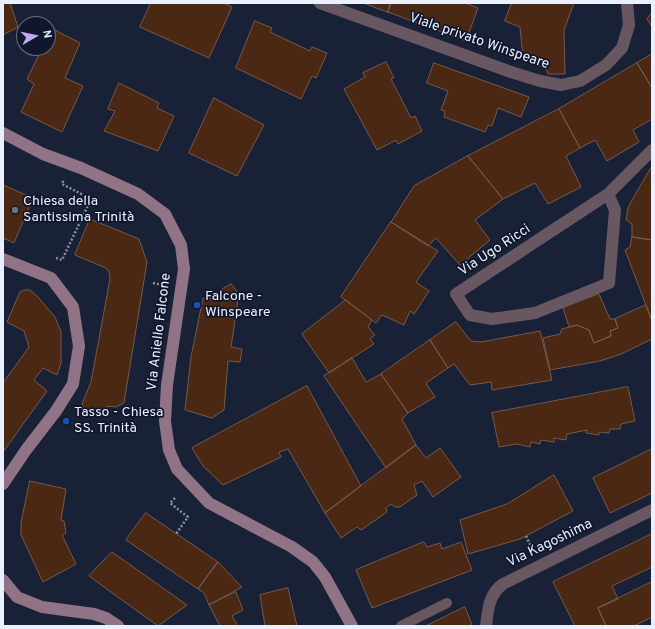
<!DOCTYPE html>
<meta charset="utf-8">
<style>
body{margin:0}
#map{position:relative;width:655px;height:629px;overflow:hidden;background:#192136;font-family:Overpass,sans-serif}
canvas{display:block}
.frame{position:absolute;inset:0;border:4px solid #eaf0ff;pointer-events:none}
.north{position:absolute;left:16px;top:16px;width:40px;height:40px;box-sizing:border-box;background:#10172c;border:1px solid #676e80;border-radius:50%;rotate:81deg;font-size:11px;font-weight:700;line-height:16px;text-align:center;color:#eaf0ff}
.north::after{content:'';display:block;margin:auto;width:14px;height:18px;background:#c2a8f2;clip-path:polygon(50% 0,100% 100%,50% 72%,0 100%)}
</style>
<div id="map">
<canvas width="655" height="629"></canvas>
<div class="frame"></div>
<div class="north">N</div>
</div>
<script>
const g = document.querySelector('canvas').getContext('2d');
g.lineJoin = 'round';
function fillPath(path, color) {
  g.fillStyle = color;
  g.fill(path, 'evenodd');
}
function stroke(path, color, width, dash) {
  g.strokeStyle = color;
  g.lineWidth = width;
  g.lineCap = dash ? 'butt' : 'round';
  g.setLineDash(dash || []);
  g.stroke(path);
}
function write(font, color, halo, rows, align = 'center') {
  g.font = font + ' Overpass,sans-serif';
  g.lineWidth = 3.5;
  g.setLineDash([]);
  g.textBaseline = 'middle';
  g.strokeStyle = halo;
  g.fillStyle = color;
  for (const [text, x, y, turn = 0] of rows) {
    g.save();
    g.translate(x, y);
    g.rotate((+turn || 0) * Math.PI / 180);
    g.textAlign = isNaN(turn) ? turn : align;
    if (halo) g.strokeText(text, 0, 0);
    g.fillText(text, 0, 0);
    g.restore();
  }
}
const building = new Path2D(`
 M3 3H10L18 27 3 35Z
 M151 3H224L232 7 209 58 140 27Z
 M364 3H391L388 12Z
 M391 3H465L478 8 466 41 388 12Z
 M512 3H574L564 30 565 74H548L546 69 532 62 526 61 523 58 520 27 505 21Z
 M652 13V27L647 19Z
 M255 21 272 28 270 32 310 51 312 47 327 53 316 78 312 76 301 99 236 68Z
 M51 28 80 43 65 78 83 86 62 132 21 112 34 84 27 79 42 48H48V35Z
 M652 54V88L637 63Z
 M386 62 394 78 391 79 411 118 415 116 422 131 398 144 396 140 377 150 344 89 365 77 363 73Z
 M434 63 529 97 521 117 498 108 492 126 488 125 485 132 444 117 445 111 441 110 448 91 427 83Z
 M637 63 652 88V119L633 130 639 142 607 161 595 140 580 148 559 109Z
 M119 83 159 103 157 108 174 116 158 151 104 131 115 111 108 109Z
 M214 98 264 125 237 176 189 153Z
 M559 109 580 148 566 156 581 187 548 204 535 183 503 199 468 156Z
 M468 156 503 199 475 220 490 240 460 265 436 238 428 246 391 222 414 186Z
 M652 166V240L632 237V224L626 220 628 208 632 200Z
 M3 185 33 198 14 243 3 238Z
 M90 219 139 239 147 262 124 403 116 407 107 406 105 413 98 416 86 414 82 404 91 382 110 279 109 272 106 268 75 255Z
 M391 222 438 251 416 282 429 291 414 314 410 311 404 325 382 315 376 323 341 297Z
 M632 237 652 240V321L625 250 630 247Z
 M231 284 239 294 231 347 242 349 240 362 228 361 224 410 212 418 185 410 191 357 203 298 217 299 219 291Z
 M25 290H30L37 296 55 317 61 332V363L57 375 43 368 34 380 47 391 3 452V383L29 347 24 331 7 322 20 292Z
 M599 294 610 319H615L618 328 610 331 611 336 594 343 589 330 577 325 569 327 563 308Z
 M346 300 372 320 368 327 375 335 370 339 374 344 329 373 302 334Z
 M646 305 652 321V339L621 354 600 361 550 370 543 338 560 334 562 329 577 325 589 330 594 343 611 336 610 331 618 328 615 319Z
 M456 322 471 341 481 342 540 331 552 380 492 390 491 382 470 385 454 364 448 368 430 340Z
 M430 340 448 368 426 383 435 397 408 413 381 374Z
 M352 358 366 382 381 374 408 413 402 419 416 445 386 468 324 376Z
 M307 386 361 486 325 513 288 449 279 452 281 457 223 485 203 466 192 448Z
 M628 387 635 421 621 424 620 429H610L609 433 599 432V435L586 433 587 430 567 434 566 440 554 438V442L541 440 540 444 531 442 530 447 517 444 499 447 492 413Z
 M416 445 426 458 440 448 461 477 433 497 422 481 414 485 417 495 400 507H395L391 504 386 508 387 512 361 530 357 527 341 538 325 513Z
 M652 449V493L610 513 593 478Z
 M554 475 573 511 520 539 468 554 460 520 507 504Z
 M30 481 66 489 61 520 64 521 66 533 62 535 76 564 43 582 21 535V523Z
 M146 513 218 562 198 589 126 540Z
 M652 534V567L612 586 618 599 598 608 606 626H575L553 582Z
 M424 542 427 547 440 543 442 549 461 542 472 570 372 608 356 570Z
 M112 552 187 605 158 626 89 576Z
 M218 562 242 587 209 605 204 593 198 589Z
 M652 582V617L634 626H606L598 608Z
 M288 588 297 626H265L260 595Z
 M236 592 243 610 232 616 238 626H220L209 605Z
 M465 607 472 625 470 626H426Z`);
fillPath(building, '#4b2813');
stroke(building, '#755a4c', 1);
stroke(new Path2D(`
 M56 258 62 260 91 199 62 184 64 179
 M153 283 166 286
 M175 498 170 503 188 517 176 534
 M526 536 533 551`), '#888fa1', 2.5, [2, 2]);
stroke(new Path2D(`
 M401 626 447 603`), '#685761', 10);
stroke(new Path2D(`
 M320 3 511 72 540 81 561 85 580 81 606 65 622 48 629 25 627 3
 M608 194 615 210 609 283 535 313 492 319 470 315 456 294 608 194 652 150
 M486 626C488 609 489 594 503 584L652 510`), '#685761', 12);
stroke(new Path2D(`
 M3 133 43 154 81 168 138 194 165 214 181 245 184 269 167 385 165 421 169 450 177 469 209 503 292 547 313 562 325 577 352 626
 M3 259 51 278 73 307 79 346 73 384 56 411 26 450 3 484
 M3 580 17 597 42 607 94 614 106 618 118 626`), '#907485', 12);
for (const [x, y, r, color] of [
 [15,210,4,"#6b7280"],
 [197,305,4,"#1a4fb4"],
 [66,421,4,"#1a4fb4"]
]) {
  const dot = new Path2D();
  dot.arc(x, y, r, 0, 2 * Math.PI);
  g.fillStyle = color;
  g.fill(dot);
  stroke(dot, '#10172c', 1.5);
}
write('14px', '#eaf0ff', '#10172c', [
 ["Viale privato Winspeare",479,42,19],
 ["Via Ugo Ricci",495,251,-33],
 ["Via Aniello Falcone",160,332,-83],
 ["Via Kagoshima",550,544,-26]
]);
write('14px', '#eaf0ff', '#10172c', [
 ["Chiesa della",23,202],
 ["Santissima Trinità",23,218],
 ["Falcone -",205,297],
 ["Winspeare",205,313],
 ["Tasso - Chiesa",74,413],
 ["SS. Trinità",74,429]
], 'left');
</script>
